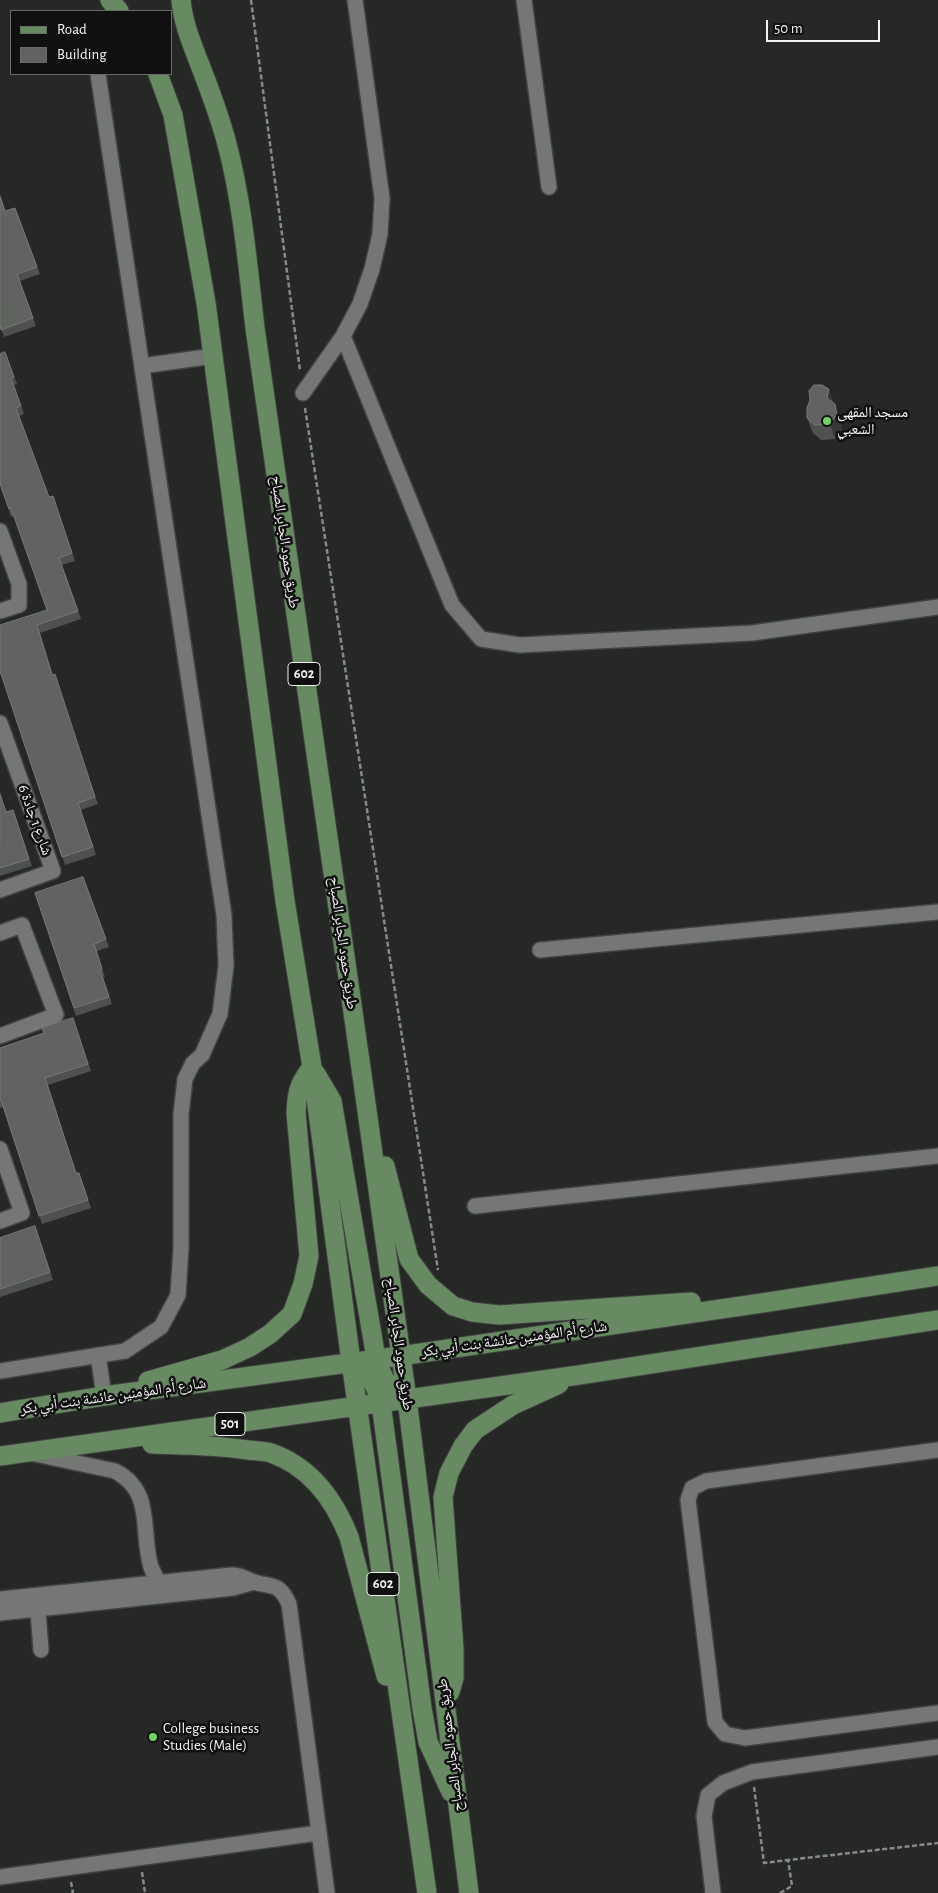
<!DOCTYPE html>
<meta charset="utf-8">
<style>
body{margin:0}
#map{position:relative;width:938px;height:1893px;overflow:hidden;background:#252825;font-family:"Alegreya Sans",sans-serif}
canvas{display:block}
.legend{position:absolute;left:10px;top:10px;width:162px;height:65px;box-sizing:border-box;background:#0f100f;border:1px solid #696b69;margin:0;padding:6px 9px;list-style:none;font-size:15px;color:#f1f3f1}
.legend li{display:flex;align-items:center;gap:10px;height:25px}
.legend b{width:25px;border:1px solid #696b69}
.scale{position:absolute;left:766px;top:20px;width:114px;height:22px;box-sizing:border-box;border:2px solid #f1f3f1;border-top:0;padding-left:6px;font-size:15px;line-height:18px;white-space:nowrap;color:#f1f3f1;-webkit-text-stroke:4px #0f100f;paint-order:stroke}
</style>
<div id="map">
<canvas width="938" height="1893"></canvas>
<ul class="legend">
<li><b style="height:6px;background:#678a62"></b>Road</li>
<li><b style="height:14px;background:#60635f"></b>Building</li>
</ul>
<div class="scale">50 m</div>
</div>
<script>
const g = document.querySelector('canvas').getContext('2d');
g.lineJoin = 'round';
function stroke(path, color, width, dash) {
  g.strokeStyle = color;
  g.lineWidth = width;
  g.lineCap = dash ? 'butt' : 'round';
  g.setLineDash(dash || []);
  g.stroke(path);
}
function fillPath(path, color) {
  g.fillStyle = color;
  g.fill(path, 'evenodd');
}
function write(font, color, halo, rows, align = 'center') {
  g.font = font + ' "Alegreya Sans","Noto Naskh Arabic",sans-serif';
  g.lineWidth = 5;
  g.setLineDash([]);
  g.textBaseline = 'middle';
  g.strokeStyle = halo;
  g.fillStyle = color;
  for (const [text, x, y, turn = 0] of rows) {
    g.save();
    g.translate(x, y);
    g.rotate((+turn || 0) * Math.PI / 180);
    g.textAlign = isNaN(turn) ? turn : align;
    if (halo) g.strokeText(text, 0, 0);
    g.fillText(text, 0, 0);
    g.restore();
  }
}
const minor = new Path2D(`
 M524 0 549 187
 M343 336 452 605 481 639 520 645 752 633 938 607
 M142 366 213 356
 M303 393 343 336 360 304 372 269 380 234 382 198 355 0
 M0 531 19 584V605L0 611
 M0 723 53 871 0 890
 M0 933 22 925 56 1015 0 1036
 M540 950 938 912
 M0 1149 22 1213 0 1221
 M475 1206 938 1156
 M98 1355 104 1396
 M0 1371 125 1351 161 1327 178 1295 181 1248V1114L185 1079 193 1063 202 1055 220 1014 226 966 224 915 98 74
 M938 1450 706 1481 692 1488 688 1500 715 1722 725 1734 745 1738 938 1713
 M35 1454 115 1471C155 1492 140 1531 151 1567 154 1575 159 1583 164 1591
 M0 1599 232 1575C241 1575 246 1579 254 1582 273 1588 279 1582 289 1604L327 1893
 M37 1599 41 1650
 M0 1613 233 1588 254 1582
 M0 1877 318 1833
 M713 1893 704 1816 708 1795 723 1783 752 1772 938 1747`);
const major = new Path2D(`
 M110 0 119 11
 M181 0C183 23 192 44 200 65 211 93 221 120 228 148 243 207 248 268 255 328L364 1089 407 1399 469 1893
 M158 74 173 115 206 303 285 901 312 1067 351 1362 427 1893
 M316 1074 332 1101 376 1358C384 1382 386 1385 407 1399
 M385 1166 409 1259 428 1285 453 1306 472 1312 499 1315 691 1302
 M351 1362C369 1374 375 1382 381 1403L422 1708 428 1742 451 1792
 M148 1381 222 1360 250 1347 270 1334 292 1314 303 1284 309 1256 296 1113C297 1091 299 1084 312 1067
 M0 1413 104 1396 400 1356 762 1303 938 1276
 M152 1444C184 1445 216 1445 248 1450 255 1451 264 1451 271 1453 311 1467 334 1499 349 1537L386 1676
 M0 1456 579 1375 938 1320
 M450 1692 454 1678V1649L443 1497 449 1473 463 1446 475 1430 513 1405 559 1384`);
stroke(minor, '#404340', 18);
stroke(major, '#404340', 21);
stroke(new Path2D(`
 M251 0 300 370
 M305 408 438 1270
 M754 1787 764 1863 788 1860
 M142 1872 145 1893
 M71 1882 73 1893
 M780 1893 792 1886 788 1860 938 1843`), '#878a87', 2.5, [5, 2.5]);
stroke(minor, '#747773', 15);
stroke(major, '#678a62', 19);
fillPath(new Path2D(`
 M15 208 40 274 20 281 36 326 4 337 0 326 6 211Z
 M5 352 17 384 14 385 24 414 19 416 49 497 53 496 75 561 62 565 81 619 40 633 53 675 98 804 81 810 96 855 65 865 0 671 47 610 14 516 11 517 0 484Z
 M834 404 840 419 842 430 835 439 821 440 813 433 807 418Z
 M0 793 6 812 13 810 32 866 0 876Z
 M83 877 109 947 97 951 105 977H103L112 1004 76 1016 35 893Z
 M73 1018 91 1071 48 1085 76 1173H79L91 1208 42 1224 3 1107 0 1108V1048L44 1033Z
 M35 1226 53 1280 0 1297V1238Z`), '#4e514d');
fillPath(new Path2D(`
 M829 389 834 403 827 398Z
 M835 404 840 419 842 430 835 439 830 424Z`), '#363936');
const building = new Path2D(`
 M0 196 5 211 15 208 37 267 17 274 33 318 1 330 0 326Z
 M5 352 14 377 11 378 21 406 16 408 49 497 53 496 72 553 59 558 78 611 37 625 52 675 55 674 95 797 78 803 93 847 62 857 0 671V625L47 610 11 508 9 509 0 484V354Z
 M814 385H822L829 389 827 398 835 404 837 415 830 424 815 425 807 418V408L810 400 809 391Z
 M0 794 6 812 13 810 29 859 0 868Z
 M83 877 106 939 94 944 102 969 100 970 109 997 74 1008 35 893Z
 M73 1018 88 1064 45 1078 76 1173H79L88 1200 39 1216 1 1100H0V1048L44 1033 42 1028Z
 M35 1226 50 1272 0 1289V1238Z`);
fillPath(building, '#60635f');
stroke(building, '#767976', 1);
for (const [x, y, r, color] of [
 [827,421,5,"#6ed360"],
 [153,1737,5,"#6ed360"]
]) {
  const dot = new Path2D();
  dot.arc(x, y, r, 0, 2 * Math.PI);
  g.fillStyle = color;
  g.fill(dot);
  stroke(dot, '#0f100f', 2);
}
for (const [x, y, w] of [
 [304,674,32],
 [230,1424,30],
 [383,1584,32]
]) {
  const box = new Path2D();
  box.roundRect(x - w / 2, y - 11.5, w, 23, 4);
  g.fillStyle = '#0f100f';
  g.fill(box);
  stroke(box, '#f1f3f1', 1);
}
write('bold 14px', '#f1f3f1', null, [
 ["602",304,674],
 ["501",230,1424],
 ["602",383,1584]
]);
write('15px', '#f1f3f1', '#0f100f', [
 ["مسجد المقهى",837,412],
 ["الشعبي",837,429],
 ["College business",163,1728],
 ["Studies (Male)",163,1745]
], 'left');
write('15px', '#f1f3f1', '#0f100f', [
 ["طريق حمود الجابر الصباح",285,542,82],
 ["شارع 1 جادة 6",35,820,70],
 ["طريق حمود الجابر الصباح",343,943,82],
 ["شارع أم المؤمنين عائشة بنت أبي بكر",514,1339,-8],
 ["طريق حمود الجابر الصباح",399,1344,82],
 ["شارع أم المؤمنين عائشة بنت أبي بكر",113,1396,-8],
 ["طريق حمود الجابر الصباح",450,1745,-97]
]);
</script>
